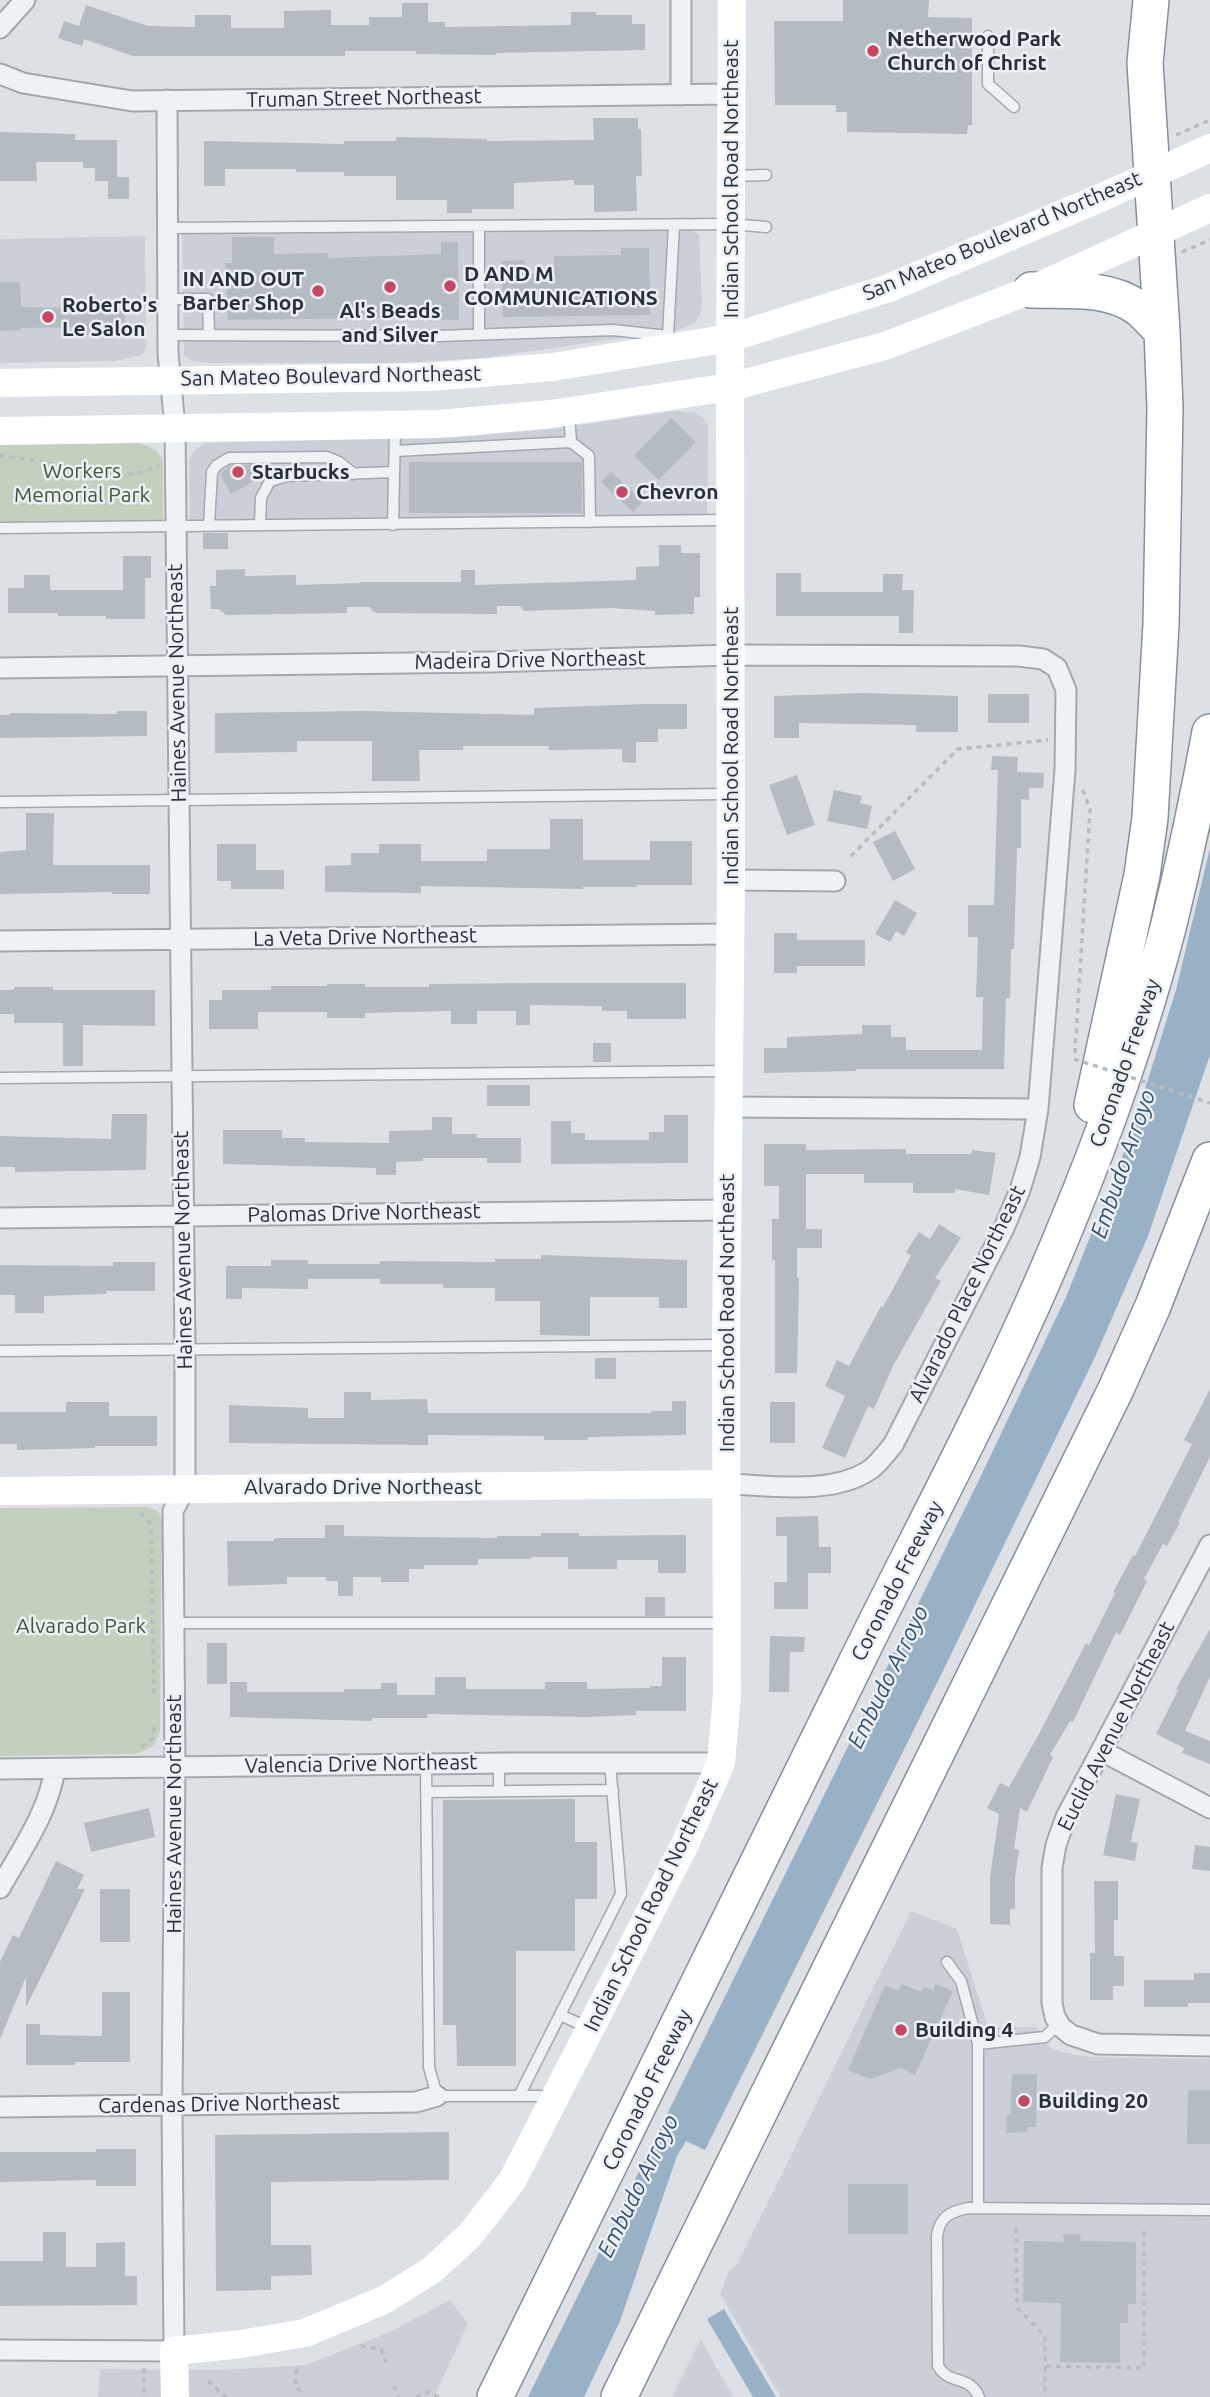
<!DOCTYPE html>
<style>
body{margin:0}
canvas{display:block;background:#dde1e6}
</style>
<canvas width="1210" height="2397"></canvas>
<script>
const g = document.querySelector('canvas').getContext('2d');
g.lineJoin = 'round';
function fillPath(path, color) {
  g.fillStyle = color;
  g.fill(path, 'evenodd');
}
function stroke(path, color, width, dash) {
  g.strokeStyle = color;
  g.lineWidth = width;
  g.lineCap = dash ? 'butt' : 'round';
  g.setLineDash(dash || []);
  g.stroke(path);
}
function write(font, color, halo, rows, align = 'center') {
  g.font = font + ' Ubuntu,sans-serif';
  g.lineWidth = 5;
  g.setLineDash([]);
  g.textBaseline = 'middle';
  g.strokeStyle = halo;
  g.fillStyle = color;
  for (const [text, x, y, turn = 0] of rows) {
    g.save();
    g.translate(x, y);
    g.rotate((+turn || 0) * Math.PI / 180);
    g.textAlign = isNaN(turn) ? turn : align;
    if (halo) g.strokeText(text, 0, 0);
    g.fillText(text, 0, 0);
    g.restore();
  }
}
fillPath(new Path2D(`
 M691 230 699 234 702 302 701 313 696 322 678 330 483 358 398 363H208L192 361 184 355 182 233Z
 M145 236 146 348 142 355 115 361 0 363V239Z
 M676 411 695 412 703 418 708 426 707 523 190 531 189 460 194 451 205 443 461 437 552 429Z
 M911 1911 957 1929 988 2027H1037L1050 2047 1061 2052 1089 2057 1210 2059V2397H781L720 2294 728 2273 738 2263Z
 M450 2300 468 2324 434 2397H98L100 2369 219 2370 306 2365 390 2332Z
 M701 2339 717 2369 734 2397H672Z`), '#cbd0d8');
fillPath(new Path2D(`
 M138 443C151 447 158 449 163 461V522L0 523V445Z
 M148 1507 158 1511 162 1520 160 1731 153 1746 137 1754 0 1756V1508Z`), '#c4d0be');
fillPath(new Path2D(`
 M1210 848V1055L1148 1236 1095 1357 941 1675 705 2150 686 2141 677 2156 620 2321 584 2397H528L979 1480 1066 1297 1129 1140 1176 990Z
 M724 2309 776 2397H753L707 2319Z`), '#99b1c5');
fillPath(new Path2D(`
 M843 0H929L928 17 972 18V125H968L967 134 847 132V112H836V105H775L774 21H843Z
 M402 3H428V22H445V27L571 25V12H596V15H632V24H645V50L496 53V55L416 54V51H345V56H133L84 39 82 46 58 38 64 21 79 26 86 5 148 26 195 27V15H231V28H284V11L331 10V25H369V17H402Z
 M593 118H638V129H641L642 176H636L637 211 594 212V185H574V180L514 183V209H472V213H447V200H396V176H344V172H296V169H225V186H204V141L344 144V141H396V137L487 139V141L594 140Z
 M0 132 75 134V140H117V177H129V199H108V181H95V168H83V162H36L37 181H0Z
 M232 237H274V254L328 253V258L441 254V242H458L459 320 378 318 228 320 225 263H232Z
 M621 248H649L650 315 503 317 502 261 525 260V274L554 273V256L621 255Z
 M0 282H20L21 307 125 309 124 334 83 335V327L21 328V330L0 331Z
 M671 418 696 442 659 480 634 456Z
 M409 462H582V513H409Z
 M231 465H258V479L231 494 220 474Z
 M611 472 643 501 633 512 601 482Z
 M203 533H228V549H203Z
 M659 545H681V553H700V597H694V614L655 615V611L612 608 524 611 520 606H497V614L377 613 372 611 370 607H347V613L226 615 219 609H211L210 586H216V570L245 569V576L296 575V585L360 583V582H461V570H475V585L636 580V567L659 566Z
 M123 556H151V578H145V619H106V616H58V613H8V588H24V575H50V590H123Z
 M776 573H801V592H883V574H903L902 590H914L913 633H899V616H776Z
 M866 693 958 696V732H916V725L799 723V738H774V696Z
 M988 694H1029V723H988Z
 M645 704H687V729H658V742H636V763L622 762V749L549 750V746H463V750H419L420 781H372V741H297V752L215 753V713L363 711 534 715V708Z
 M117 711H147V736L0 738V715H10V713L117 714Z
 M992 756 1018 757 1017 772 1044 773 1043 788H1029V800L1021 799V848H1017L1014 949H1011L1010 998H1006L1004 1069H856V1071L764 1073V1048H787V1037L862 1034V1025H891V1037H906V1050H982L983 997H976L978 937H968V905H994L998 770H991Z
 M797 775 815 825 787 835 769 785Z
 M834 790 862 796 860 803 872 806 867 829 827 821Z
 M26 813H54L53 865H150V894H112V892L0 894V852L26 850Z
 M550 819H583V860H650V841H692V885H637V887H583V889L421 886V893L325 892V866L351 865V853H379V844H421V861H487V849H550Z
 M895 831 915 869 893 881 873 842Z
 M217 844H256V870H284V889H231V881H217Z
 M895 900 917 913 904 936 896 931 890 942 875 934Z
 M774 933H797V940H865V966H797V973H774Z
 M540 983H686V1019H627V1011H602V1006L530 1005V1025H516V1011H477V1024H451V1011L365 1013V1018H327V1012H258V1029H209V1000H222V990H271V986H327V984H365V987H429V984Z
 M14 987H53V990H155V1026L83 1025V1066H63V1023H14V1014H0V990H14Z
 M593 1043H611V1062H593Z
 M487 1085H530V1106H487Z
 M112 1114H147L146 1170 15 1172V1167H0V1136L111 1139Z
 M664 1115H688V1163L551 1164V1121H571V1133H585V1140H649V1132H664Z
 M432 1117H452V1134H477V1138H521V1163H487V1158H423V1161L396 1162V1175H376V1168L223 1164V1130H282V1138H305V1142L389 1143V1131L432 1130Z
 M764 1144H806V1150L906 1149V1154H971L972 1150 996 1153 989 1195 955 1189V1193H913V1183H864V1174H806V1229H822V1248H797V1278H799L797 1373H775V1260H772V1219H779V1186H764Z
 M939 1224 961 1238 935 1278 941 1281 893 1366 874 1409 868 1406 845 1458 822 1448 845 1396 825 1386 837 1360 849 1366 881 1306 883 1307 911 1256 906 1252 919 1232 930 1239Z
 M541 1255 687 1260V1308H659V1297H590V1336L540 1335V1301H495V1288H443V1284H380V1279H308V1289L242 1288V1299H226V1266H271V1260H308V1264H380V1261L495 1262V1259H541Z
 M113 1262H155V1291H106V1294L44 1296V1313H15V1295H0V1265L113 1266Z
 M595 1358H616V1379H595Z
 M1210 1389V1457L1178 1522 1180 1523 1167 1546 1163 1544 1144 1579 1147 1581 1120 1635 1116 1632 1073 1722 1070 1721 1050 1755 1053 1757 1027 1812 1020 1808 1014 1849 1019 1850 1015 1877V1909H1010V1925L990 1924V1878L999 1814 987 1808 1000 1783 1009 1787 1040 1732 1086 1643 1089 1645 1115 1593 1113 1592 1133 1555 1135 1556 1192 1444 1184 1440Z
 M344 1392H371V1400L427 1399 428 1413H651V1411H672V1401H686V1435L588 1437V1440H544V1436L428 1435V1445L229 1443V1405L308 1408V1418H344Z
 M66 1402H109V1416H157V1446H95V1448L17 1450V1444H0V1412H66Z
 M770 1402H795V1443H770Z
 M818 1516 819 1547H831V1573H808V1609H774V1582H787V1536H776V1517Z
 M325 1525H344V1536L497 1538V1536H541V1533H579V1536L686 1535V1573H658V1560H617V1569H568V1557H531V1559H478V1565H424V1569H409V1582H381V1577H353V1596H338V1581H326V1577H287V1584L228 1586 227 1541H274V1538H325Z
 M645 1597H665V1616H645Z
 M1210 1629V1677L1185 1731 1210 1741V1764L1182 1753 1184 1748 1156 1734 1178 1690 1176 1689Z
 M770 1636 805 1637 804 1652H790L789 1692H769Z
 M207 1643H227V1684H207Z
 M662 1657H686V1711H636V1715L587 1717 427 1714V1718H372V1721L230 1717V1682H247V1692H344V1689H381V1683H397V1695H435V1677H466V1689H545V1682H587V1689L650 1688V1686H662Z
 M1116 1794 1140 1799 1131 1842 1138 1843 1135 1861 1103 1855Z
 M575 1799V1842H597V1899H575V1951H516V2066H457L456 2025H443V1800Z
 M149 1808 155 1837 91 1852 84 1823Z
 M1195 1845 1210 1847V1871L1192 1869Z
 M56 1861 84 1875 77 1889H85L26 2007V1977L0 2039V1962L13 1935 19 1938Z
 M1094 1881H1118V1920H1114V1956H1124V1986H1113V2000H1090V1953H1095Z
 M100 1889H130V1942H100Z
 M1194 1973H1210V2003H1188V2007H1144V1980H1194Z
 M902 1984 921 1992 924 1987 933 1990 935 1984 953 1991 915 2075 901 2068 870 2079 848 2070 885 1985 898 1991Z
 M102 1992H130V2062H75V2065H26V2024H40V2035L102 2036Z
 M1012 2074H1037L1036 2127H1027V2132L1006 2133 1007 2115H1010Z
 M1188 2090H1210V2144H1187Z
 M449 2132V2180L271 2182V2245H311L312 2275 271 2276V2290L216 2291 215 2135Z
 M96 2149H136V2186H96V2180L0 2182V2152H96Z
 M848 2184H908V2234H848Z
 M43 2232H66V2267H96V2243L125 2242V2276H137V2305L0 2306V2261H43Z
 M1063 2234H1080L1081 2241 1136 2242V2304H1128V2323H1120V2363L1060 2362 1061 2303 1023 2302 1024 2241 1064 2242Z`), '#b5bbc3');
const lane = new Path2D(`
 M988 36V84L1014 107
 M732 176 766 175
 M479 226V334
 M167 228 731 224 766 227
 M167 299H208L209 335
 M168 335 438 336 613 330 668 336 669 342
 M668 336 674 225
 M571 442 589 456 590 522
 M395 451 571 442 569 413
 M260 525 261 498 270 481 287 476 394 472
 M393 525 395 427
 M209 526 212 472 217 465 229 458 327 457 339 462 354 474
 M0 528 727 520
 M0 802 727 794
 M0 1078 727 1071
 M0 1351 724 1345
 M173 1623H725
 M499 1763V1791
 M426 1764 429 2067 437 2096H551
 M426 1792 613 1790
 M947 1962 961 1981 978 2044 1045 2037 1059 2023
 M560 2015 587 2027
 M978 2044V2208
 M519 2096 621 1894 610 1763
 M979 2397C969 2374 950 2386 938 2366L937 2236C940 2216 950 2212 968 2208L1210 2210`);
const street = new Path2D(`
 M0 28 25 0
 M0 74 23 83 132 101 732 94
 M681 95V0
 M0 668 490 662 731 655 1019 656 1043 659 1057 668 1066 690 1065 770 1038 1109 1030 1157 1020 1190 1004 1228 893 1445C886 1453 879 1463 871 1469 833 1496 770 1485 726 1484
 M731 880 835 881
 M0 941 730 934
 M728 1107 1038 1109
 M0 1218 728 1210
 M1210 1545 1066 1817 1056 1845 1052 1868V2003L1055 2017 1061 2027 1071 2035 1098 2044 1210 2046
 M1102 1751 1210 1808
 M0 1769 509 1763H721
 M0 1888C22 1849 48 1813 55 1769
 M0 2107 416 2102 437 2096
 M0 2350 174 2351 172 2105 175 1766 173 1511 185 1488V1349L175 427 168 353 167 100`);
const highway = new Path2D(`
 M1151 0 1145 63 1162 331
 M1031 290C1066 291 1108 286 1138 308 1146 314 1154 324 1162 331L1165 408 1161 624 1150 818 1142 875 1092 1105
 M495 2397C615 2154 734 1910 854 1667 925 1522 1003 1380 1064 1231 1105 1133 1141 1031 1168 928 1184 863 1198 798 1210 732
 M619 2397 1116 1389 1153 1306 1210 1160`);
stroke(lane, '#a3a8b0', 13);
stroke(street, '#a3a8b0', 23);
stroke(highway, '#85909c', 38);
stroke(new Path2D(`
 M1176 135 1210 120
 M1182 252 1210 240
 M0 455 116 474H137L159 465
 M851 856 958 749 1048 740
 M1075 1053 1090 809 1083 790
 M140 1514 146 1517 151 1526 154 1697
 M142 1747 153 1738 154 1726
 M1016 2228 1017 2308 1045 2336V2397
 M361 2346 381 2349 388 2368
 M1046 2366 1144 2368V2227
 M144 2368V2397
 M297 2369 295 2386 305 2395
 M208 2381 226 2397
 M394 2386 398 2397
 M416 2397 429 2392 439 2397`), '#b7bcc1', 3.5, [5, 5]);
stroke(lane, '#eff2f5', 10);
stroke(street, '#eff2f5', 19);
stroke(new Path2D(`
 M0 383 431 377 553 367 730 338 889 288 1107 195 1210 148
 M0 431 439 424 551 414 730 387 885 346 1031 290 1210 208
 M0 1491 726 1484
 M175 2397 174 2351 241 2344 305 2333 384 2300 432 2270 470 2235 512 2181 685 1844 721 1763 727 1694 726 1345 731 880 730 387 732 0`), '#fff', 28);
stroke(highway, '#fff', 35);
stroke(new Path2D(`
 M1074 1059 1210 1103`), '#b7bcc1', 3.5, [5, 5]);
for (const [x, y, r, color] of [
 [873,51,7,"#c74662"],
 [450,286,7,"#c74662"],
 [390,287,7,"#c74662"],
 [318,291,7,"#c74662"],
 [48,317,7,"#c74662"],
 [238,472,7,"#c74662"],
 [622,492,7,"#c74662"],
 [901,2030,7,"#c74662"],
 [1024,2101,7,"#c74662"]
]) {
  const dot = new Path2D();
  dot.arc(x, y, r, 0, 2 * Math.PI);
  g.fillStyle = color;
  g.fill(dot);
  stroke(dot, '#ecf0f4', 2.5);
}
write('bold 21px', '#27303c', '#ecf0f4', [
 ["Netherwood Park",887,39],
 ["Church of Christ",887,63],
 ["D AND M",464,274],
 ["COMMUNICATIONS",464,298],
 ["IN AND OUT",304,279,"right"],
 ["Barber Shop",304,303,"right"],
 ["Roberto's",62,305],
 ["Le Salon",62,329],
 ["Al's Beads",390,311,"center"],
 ["and Silver",390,335,"center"],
 ["Starbucks",252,472],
 ["Chevron",636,492],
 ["Building 4",915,2030],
 ["Building 20",1038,2101]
], 'left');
write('21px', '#27303c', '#ecf0f4', [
 ["Truman Street Northeast",364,98,-1],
 ["Indian School Road Northeast",731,179,-90],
 ["San Mateo Boulevard Northeast",1002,236,-23],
 ["San Mateo Boulevard Northeast",331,376,-1],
 ["Madeira Drive Northeast",530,660,-1],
 ["Haines Avenue Northeast",177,683,-91],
 ["Indian School Road Northeast",731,746,-90],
 ["La Veta Drive Northeast",365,937,-1],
 ["Coronado Freeway",1125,1063,-71],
 ["Palomas Drive Northeast",364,1213,-1],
 ["Haines Avenue Northeast",183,1250,-91],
 ["Alvarado Place Northeast",967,1294,-64],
 ["Indian School Road Northeast",727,1313,-90],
 ["Alvarado Drive Northeast",363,1487],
 ["Coronado Freeway",897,1581,-63],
 ["Euclid Avenue Northeast",1116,1726,-63],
 ["Valencia Drive Northeast",361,1764,-1],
 ["Haines Avenue Northeast",174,1814,-90],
 ["Indian School Road Northeast",651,1905,-64],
 ["Coronado Freeway",647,2090,-64],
 ["Cardenas Drive Northeast",219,2104,-1]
]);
write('21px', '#3e5735', '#ecf0f4', [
 ["Workers",82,471],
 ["Memorial Park",82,495],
 ["Alvarado Park",81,1626]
]);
write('italic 23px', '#33516e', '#ecf0f4', [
 ["Embudo Arroyo",1123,1164,-71],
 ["Embudo Arroyo",888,1677,-64],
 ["Embudo Arroyo",638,2186,-64]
]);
</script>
